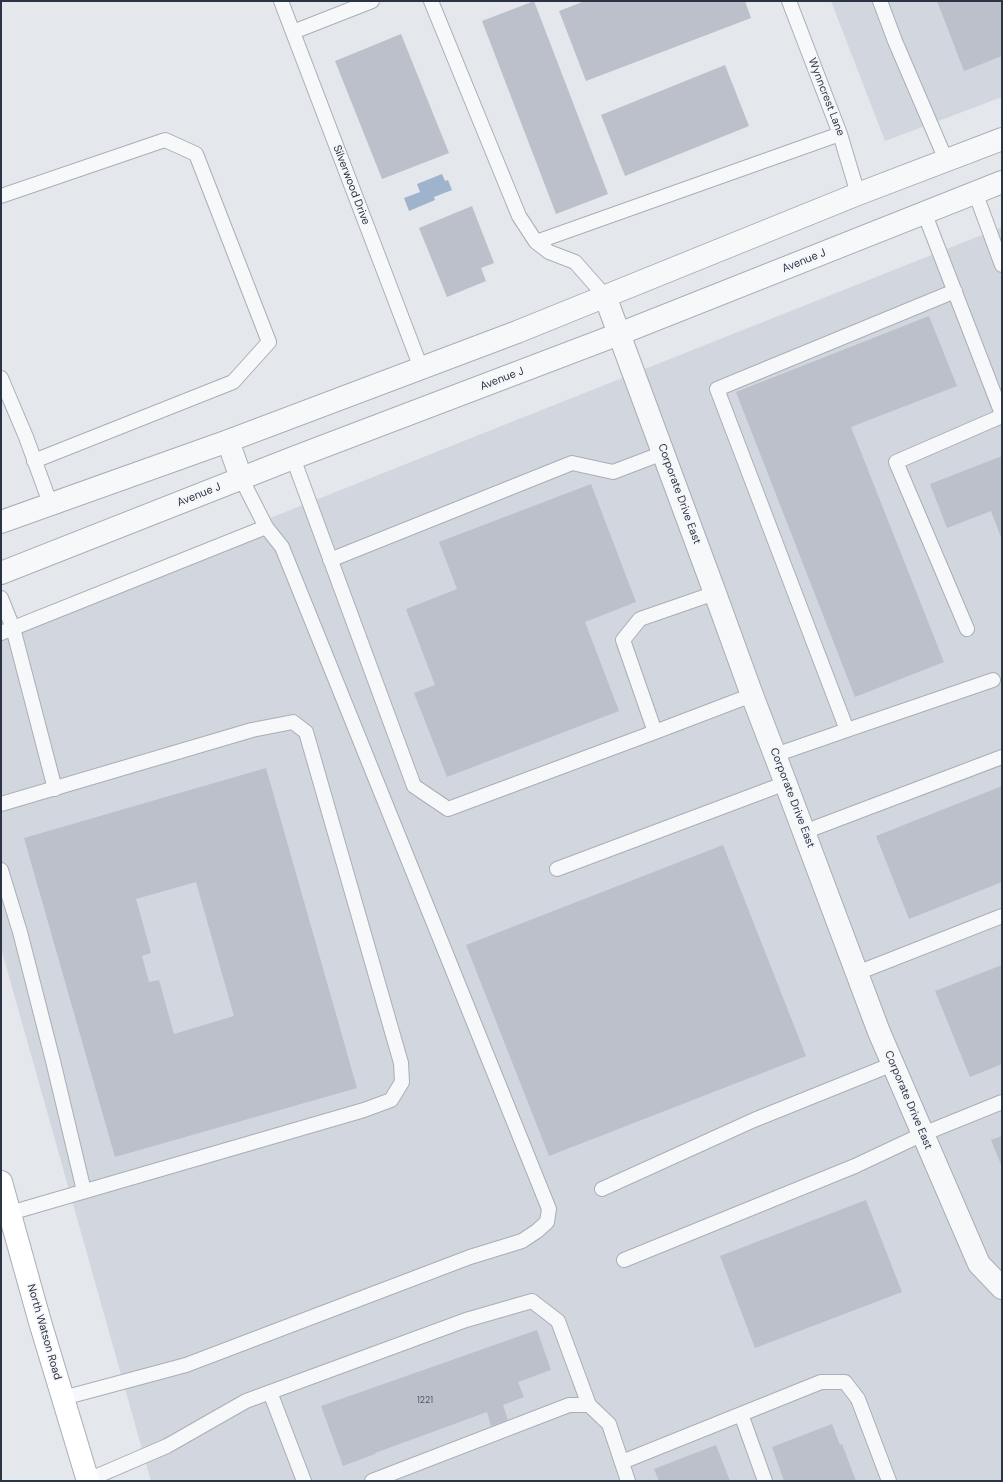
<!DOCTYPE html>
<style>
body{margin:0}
#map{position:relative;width:1003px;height:1482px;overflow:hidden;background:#e4e7ec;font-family:"DM Sans",sans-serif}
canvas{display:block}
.frame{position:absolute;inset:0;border:2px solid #2b3445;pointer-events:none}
</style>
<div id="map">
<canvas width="1003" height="1482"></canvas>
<div class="frame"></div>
</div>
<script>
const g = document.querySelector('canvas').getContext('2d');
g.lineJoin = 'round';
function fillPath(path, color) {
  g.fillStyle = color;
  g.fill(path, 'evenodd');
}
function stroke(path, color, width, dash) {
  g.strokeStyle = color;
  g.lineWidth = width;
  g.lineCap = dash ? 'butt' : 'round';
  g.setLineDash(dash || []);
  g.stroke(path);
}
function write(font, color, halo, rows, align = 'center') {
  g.font = font + ' "DM Sans",sans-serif';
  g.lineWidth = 3.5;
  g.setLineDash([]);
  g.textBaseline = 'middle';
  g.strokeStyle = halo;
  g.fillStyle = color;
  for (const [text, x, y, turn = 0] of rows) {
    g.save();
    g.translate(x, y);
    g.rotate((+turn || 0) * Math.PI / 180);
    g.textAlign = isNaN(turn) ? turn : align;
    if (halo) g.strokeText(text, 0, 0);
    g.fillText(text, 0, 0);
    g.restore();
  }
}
fillPath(new Path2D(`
 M831 1H1002V97L885 141Z
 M1002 227V1481H151L1 948V625Z`), '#d2d6de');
fillPath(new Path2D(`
 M442 174 445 181 448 180 452 190 434 197 435 200 409 211 404 198 420 192 417 184Z`), '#9fb4cc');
fillPath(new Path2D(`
 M534 1 608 194 556 214 482 21Z
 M585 1H745L751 18 586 81 559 11Z
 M937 1H1002V56L964 71Z
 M401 34 449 153 382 179 335 61Z
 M725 65 749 126 625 176 601 115Z
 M472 206 494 263 481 268 486 281 447 297 419 228Z
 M929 316 957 386 851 427 944 662 855 697 736 392Z
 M1002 456V540L991 511 947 528 930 484Z
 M591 484 636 602 585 622 619 711 447 777 414 693 435 685 406 609 457 589 439 542Z
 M266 768 357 1088 115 1157 24 838ZM196 882 234 1016 174 1034 159 980 149 982 142 956 151 953 136 899Z
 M1002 786V882L909 919 876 836Z
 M723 845 806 1056 549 1156 466 945Z
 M1002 965V1064L970 1077 935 991Z
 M1002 1136V1167L991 1140Z
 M866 1200 902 1292 755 1348 720 1256Z
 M537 1330 551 1370 518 1382 524 1397 503 1405 508 1420 491 1426 487 1412 375 1453V1454L343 1466 321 1406Z
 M832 1424 840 1445 842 1444 856 1481H784L772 1447Z
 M716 1445 730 1481H659L654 1469Z`), '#bbc0ca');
const service = new Path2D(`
 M281 1 421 368
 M431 1 519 216 536 242 549 252 575 262 605 296
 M789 1 840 134 858 194
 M880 1 895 41 946 160
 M293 32 372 1
 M975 192 1002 265
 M1 196 165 140 196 154 269 342 233 382 34 461
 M924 212 1002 414
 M536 242 840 134
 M955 291 717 389 847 730 993 680
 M1 378 26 437 50 503
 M293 458 414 786 448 809 655 732 752 695
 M330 560 572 463 613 472 663 453
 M1 598 13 628 55 789
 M967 629 896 462 1002 416
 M1 633 266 527
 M655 732 623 640 640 619 715 593
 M775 755 847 730
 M1 804 252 730 293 722 306 732 401 1063 402 1082 391 1100 364 1110 10 1213
 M804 832 1002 757
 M557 869 786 783
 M1 870 20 932 53 1061 84 1191
 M857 973 1002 916
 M602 1189 754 1120 893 1064
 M624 1260 855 1166 923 1134 1002 1102
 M270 1392 304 1481
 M63 1398 186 1365 470 1257 522 1241 537 1231 547 1222 549 1209 282 547 266 527 241 478
 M741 1414 765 1481
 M622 1462 821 1382H845L858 1399 889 1481
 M88 1480 167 1446 246 1401 466 1320 532 1301 558 1321 589 1405
 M372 1481 569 1405H589L609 1424 628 1481`);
const minor = new Path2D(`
 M605 296 715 593 752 695 775 755 879 1032 979 1264 1002 1288`);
const tertiary = new Path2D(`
 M228 441 241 478
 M1 522 228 441 517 332 858 194 1002 139
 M1 573 293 458 619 334 1002 182`);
const secondary = new Path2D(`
 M1 1182 40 1322 88 1481`);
stroke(service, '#a9aeb7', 16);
stroke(minor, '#a9aeb7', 24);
stroke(tertiary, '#a9aeb7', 24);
stroke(secondary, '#a9aeb7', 24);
stroke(service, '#f7f8fa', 14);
stroke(minor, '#f7f8fa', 22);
stroke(tertiary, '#f7f8fa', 22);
stroke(secondary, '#fff', 22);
write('9px', '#4f5766', null, [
 ["1221",425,1401]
]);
write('11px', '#2b3445', '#f4f6f9', [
 ["Wynncrest Lane",826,97,69],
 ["Silverwood Drive",351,185,69],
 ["Avenue J",804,261,-22],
 ["Avenue J",502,379,-21],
 ["Corporate Drive East",679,494,70],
 ["Avenue J",199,495,-22],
 ["Corporate Drive East",792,798,69],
 ["Corporate Drive East",908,1100,67],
 ["North Watson Road",44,1332,74]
]);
</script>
